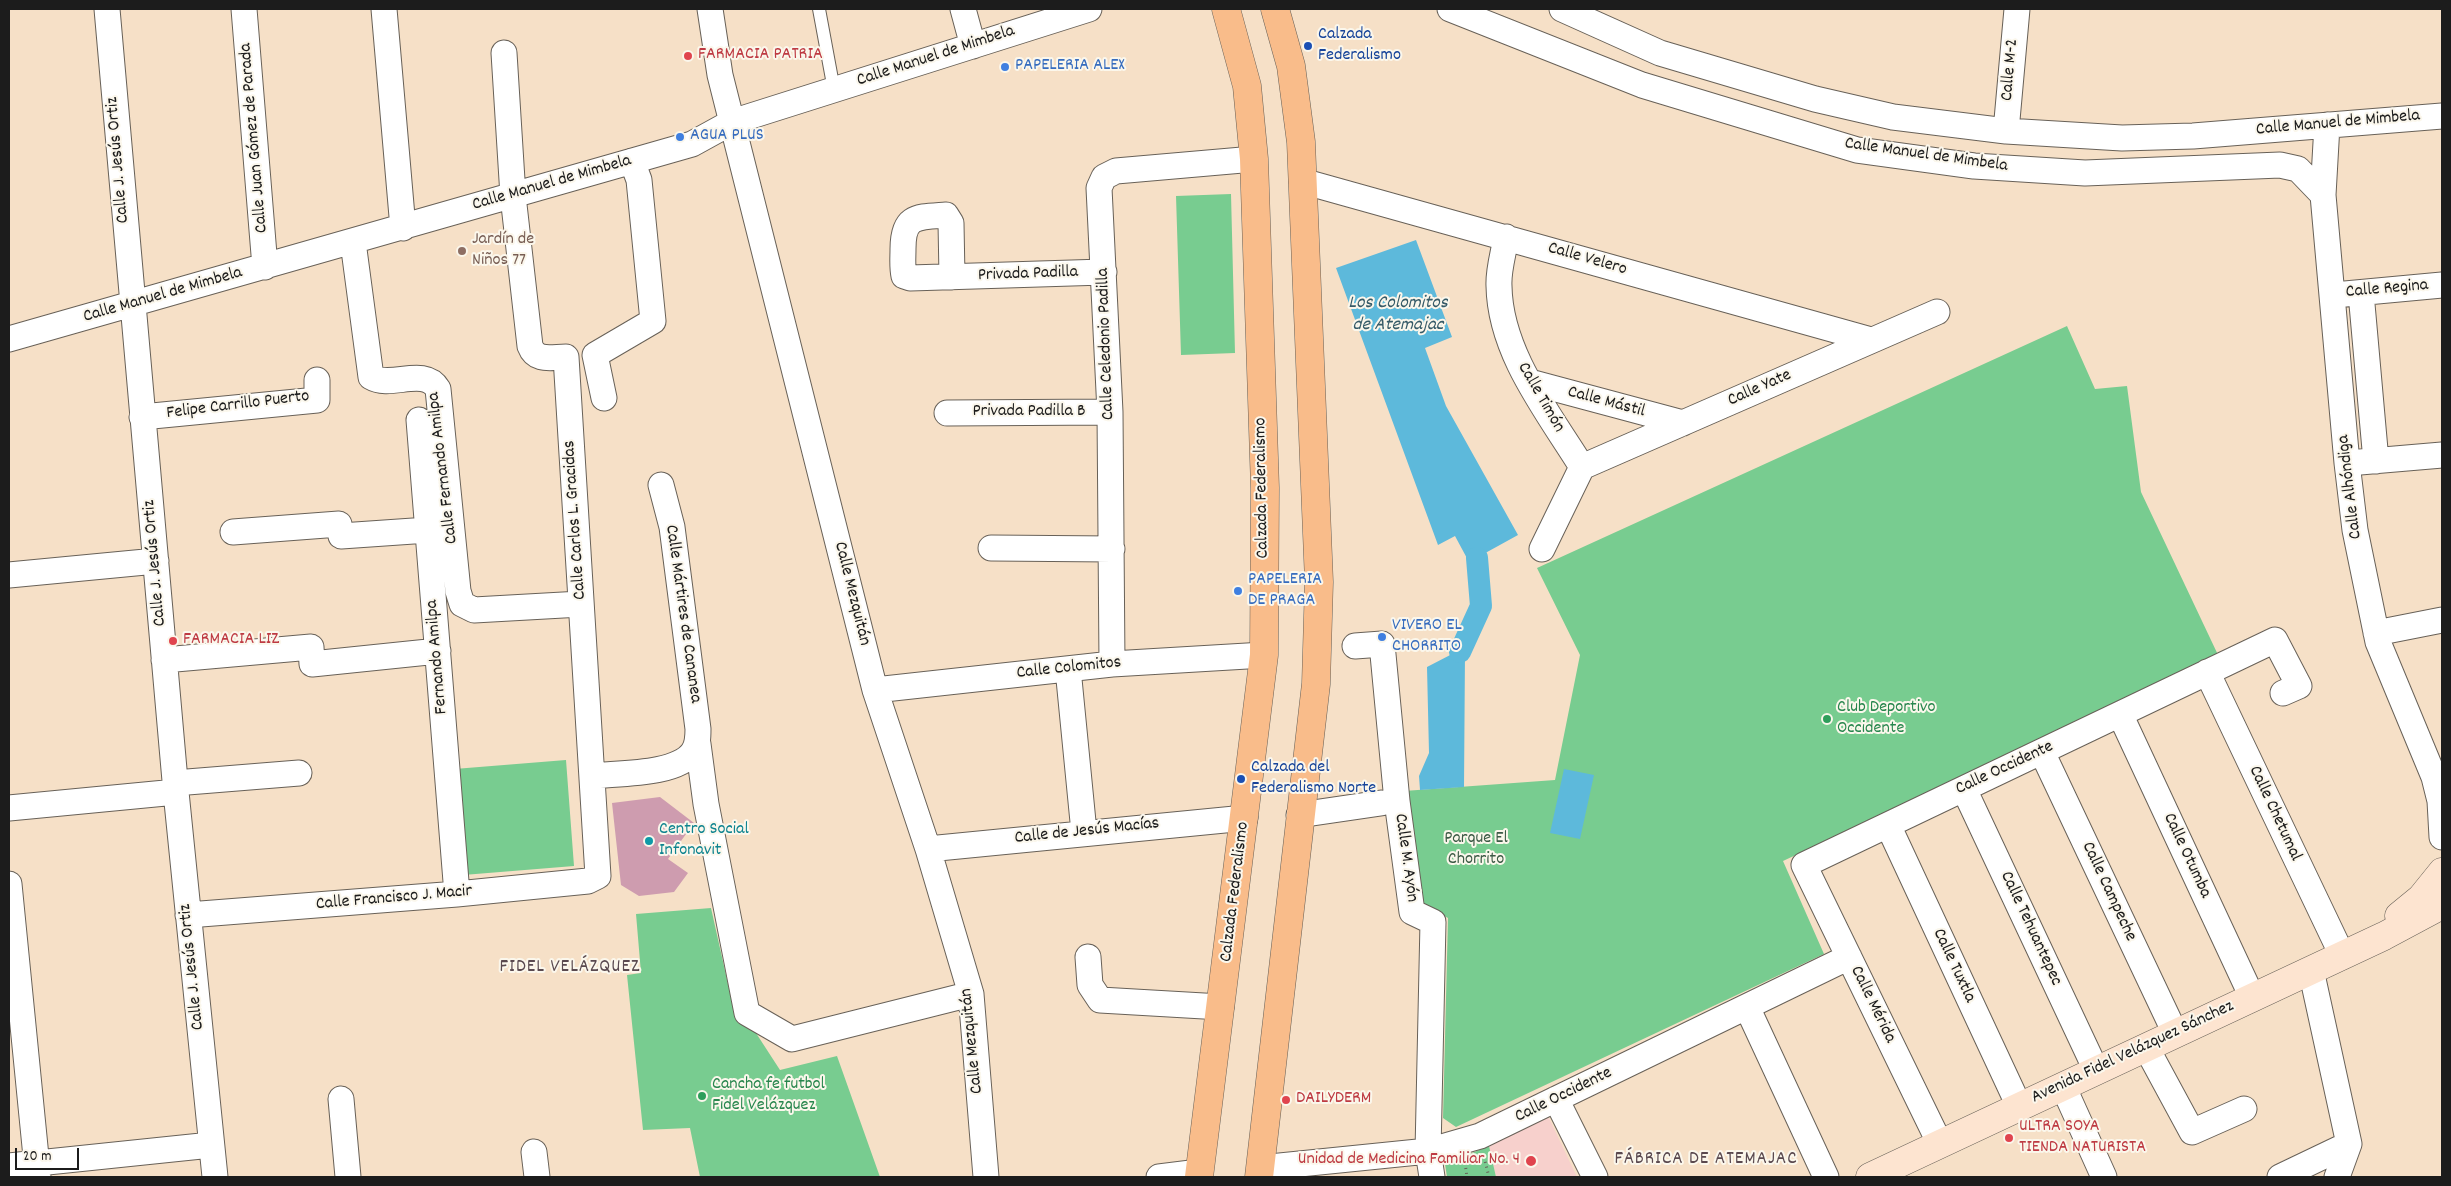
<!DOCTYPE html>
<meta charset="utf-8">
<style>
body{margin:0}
#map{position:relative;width:2451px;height:1186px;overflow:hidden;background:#f6e0c7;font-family:Dekko,sans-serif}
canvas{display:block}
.frame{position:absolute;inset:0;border:10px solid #1c1c1c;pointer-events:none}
.scale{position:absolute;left:15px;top:1148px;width:64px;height:22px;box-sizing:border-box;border:2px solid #1c1c1c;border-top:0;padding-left:6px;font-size:15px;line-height:18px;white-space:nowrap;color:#1c1c1c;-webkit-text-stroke:4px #fbf7ec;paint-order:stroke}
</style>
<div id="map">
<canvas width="2451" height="1186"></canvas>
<div class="frame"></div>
<div class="scale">20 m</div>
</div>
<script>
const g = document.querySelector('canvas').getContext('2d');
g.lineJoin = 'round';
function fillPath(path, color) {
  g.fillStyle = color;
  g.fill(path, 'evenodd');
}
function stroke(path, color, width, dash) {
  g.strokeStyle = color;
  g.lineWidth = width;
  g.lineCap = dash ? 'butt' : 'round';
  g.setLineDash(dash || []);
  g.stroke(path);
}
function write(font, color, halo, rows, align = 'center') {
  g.font = font + ' Dekko,sans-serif';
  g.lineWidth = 4;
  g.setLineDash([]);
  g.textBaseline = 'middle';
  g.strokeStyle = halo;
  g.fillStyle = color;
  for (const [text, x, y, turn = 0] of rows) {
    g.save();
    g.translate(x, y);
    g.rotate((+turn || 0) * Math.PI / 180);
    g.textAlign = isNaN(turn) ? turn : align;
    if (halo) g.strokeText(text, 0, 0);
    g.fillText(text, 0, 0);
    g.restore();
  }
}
fillPath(new Path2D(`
 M1548 1116 1577 1177H1496L1489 1146Z`), '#f7d0cc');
fillPath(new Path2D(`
 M1231 194 1235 353 1181 355 1176 196Z
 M2067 326 2095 389 2127 386 2141 492 2219 657 1783 861 1824 954 1456 1127 1443 1118 1448 918 1418 902 1404 791 1555 780 1580 655 1537 568Z
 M566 760 574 866 451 876 442 770Z
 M711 908 730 993 780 1070 837 1056 880 1177H700L690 1128 643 1130 627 975 641 973 636 914Z
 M1489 1146 1496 1177H1447L1445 1164Z`), '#78cc90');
fillPath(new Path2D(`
 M1416 240 1452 337 1425 348 1446 406 1518 535 1469 562 1455 536 1438 545 1336 268Z
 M1456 652H1465L1464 787 1420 790 1419 776 1429 753 1427 667Z
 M1564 769 1594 775 1580 839 1550 833Z`), '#5db9db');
stroke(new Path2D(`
 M1460 652 1481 606 1477 558`), '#5db9db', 22);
fillPath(new Path2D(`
 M660 797 694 823 668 859 688 873 674 892 639 896 621 885 612 803Z`), '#ce9caf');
const lane = new Path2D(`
 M819 9 834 90`);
const street = new Path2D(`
 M107 9 176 792 215 1177
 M244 9 265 267
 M384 9 403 228
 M710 9 720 75 875 690 928 849 971 994 986 1177
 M963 9 973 46
 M1450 9 1642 85 1857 150 1974 166 2085 173 2280 165 2298 169 2323 195
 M1562 9 1660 53 1815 99 1893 117 2006 131 2122 138 2193 136 2442 116
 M2327 125 2323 195 2347 463 2355 530 2378 642 2434 777 2440 801 2442 837
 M2006 131 2017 9
 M1302 181 1871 340
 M1506 237C1504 252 1498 270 1499 286 1500 353 1548 412 1582 467
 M353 242 371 377C391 389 424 366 438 389L458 591 462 604 474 610 581 604
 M952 277 951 223 946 215C917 217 903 215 903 249 903 258 902 267 904 276L910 278 1104 272
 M2361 293 2376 461
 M2345 294 2442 285
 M9 339 692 144 732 122 1089 9
 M1530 382 1683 423
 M604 398 595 355 653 321 639 180 632 161
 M947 413 1110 412
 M142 417 317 400V380
 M419 420 457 894
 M2360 462 2442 455
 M1582 467 1937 312
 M233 532 339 524 341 536 428 530
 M991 548 1112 549
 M1542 549 1582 467
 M9 575 156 561
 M2376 633 2442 620
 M1355 646 1382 644 1397 801 1412 912 1433 922 1428 1151 1432 1177
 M164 660 311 647 312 664 438 651
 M1112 664 1110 412 1099 188 1104 177 1116 171 1254 159
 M1068 669 1084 832
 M2207 672 2342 955
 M875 690 1112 664 1264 655
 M2120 714 2252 997
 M698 744 706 804 747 1013 792 1039 971 994
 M2042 752 2175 1033
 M592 776C619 773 677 775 693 752 698 745 698 737 698 729L672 527 661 485
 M175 783 299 773
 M1964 789 2096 1070
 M9 808 176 792
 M1299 815 1381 803
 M1888 825 2019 1106
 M928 849 1245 818
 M9 884 38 1177
 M188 915 457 894 588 881 598 876 566 357C551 357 536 362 530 346L513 196 504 53
 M1088 957 1090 985 1100 1000 1221 1007
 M2311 970 2349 1144 2337 1177
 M1747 1007 1826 1177
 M2146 1047 2192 1132 2244 1109
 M2063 1086 2104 1177
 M341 1099 348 1177
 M1556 1099 1595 1177
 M1940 1144 1804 865 2275 640 2299 686 2283 693
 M534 1152 537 1177
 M9 1166 211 1145
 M1260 1168 1428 1151 1480 1136 1849 957
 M1159 1177 1199 1172
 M2280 1177 2349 1144`);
const secondary = new Path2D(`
 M2399 916 2421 898 2442 872
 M1870 1177 2384 936 2442 905`);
const primary = new Path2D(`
 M1199 1177 1264 655 1265 488 1254 159 1247 86 1226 9
 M1259 1177 1316 684 1319 582 1301 142 1291 66 1275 9`);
stroke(lane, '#686158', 14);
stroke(street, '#686158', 27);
stroke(secondary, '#686158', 29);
stroke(primary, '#686158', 29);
stroke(new Path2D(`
 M1484 1157 1489 1177
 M1465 1163 1467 1177`), '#686158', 3, [1, 4]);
stroke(lane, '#fff', 12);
stroke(street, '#fff', 25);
stroke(secondary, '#fde4d0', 28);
stroke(primary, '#f9bc8a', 28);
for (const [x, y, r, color] of [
 [1308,46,5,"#1a4fb4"],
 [688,56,5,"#e0444e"],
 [1005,67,5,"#3f7fe0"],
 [680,137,5,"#3f7fe0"],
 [462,251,5,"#8d6e63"],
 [1238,591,5,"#3f7fe0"],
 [1382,637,5,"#3f7fe0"],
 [173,641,5,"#e0444e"],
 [1827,719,5,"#2e9e5b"],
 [1241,779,5,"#1a4fb4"],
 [649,841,5,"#0f9aa8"],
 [702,1096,5,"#2e9e5b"],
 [1286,1100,5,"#e0444e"],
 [2009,1138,5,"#e0444e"],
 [1531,1161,6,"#e0444e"]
]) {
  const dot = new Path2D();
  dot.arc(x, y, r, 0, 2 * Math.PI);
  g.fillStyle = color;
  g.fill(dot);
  stroke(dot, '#fbf7ec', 2);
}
write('18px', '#164399', '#fbf7ec', [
 ["Calzada",1318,36],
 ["Federalismo",1318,57],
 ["Calzada del",1251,769],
 ["Federalismo Norte",1251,790]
], 'left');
write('18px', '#be3a42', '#fbf7ec', [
 ["FARMACIA PATRIA",698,56],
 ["FARMACIA LIZ",183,641],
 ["DAILYDERM",1296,1100],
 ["ULTRA SOYA",2019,1128],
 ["TIENDA NATURISTA",2019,1149],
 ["Unidad de Medicina Familiar No. 4",1520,1161,"right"]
], 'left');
write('18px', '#1c1c1c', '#fbf7ec', [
 ["Calle Manuel de Mimbela",936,57,-18],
 ["Calle M-2",2011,70,-85],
 ["Calle Manuel de Mimbela",2338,124,-5],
 ["Calle Juan Gómez de Parada",255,138,-95],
 ["Calle Manuel de Mimbela",1926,156,8],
 ["Calle J. Jesús Ortiz",119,160,-95],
 ["Calle Manuel de Mimbela",552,184,-16],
 ["Calle Velero",1587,260,16],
 ["Privada Padilla",1028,275,-2],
 ["Calle Regina",2387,290,-5],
 ["Calle Manuel de Mimbela",163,296,-16],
 ["Calle Celedonio Padilla",1107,344,-92],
 ["Calle Yate",1760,389,-24],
 ["Calle Timón",1540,398,60],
 ["Calle Mástil",1606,403,15],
 ["Felipe Carrillo Puerto",238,406,-7],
 ["Privada Padilla B",1029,413],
 ["Calle Fernando Amilpa",444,468,-97],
 ["Calle Alhóndiga",2351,487,-97],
 ["Calzada Federalismo",1263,488,-91],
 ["Calle Carlos L. Gracidas",576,520,-94],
 ["Calle J. Jesús Ortiz",156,563,-95],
 ["Calle Mezquitán",851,594,76],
 ["Calle Mártires de Cananea",682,614,82],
 ["Fernando Amilpa",438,657,-95],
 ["Calle Colomitos",1069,669,-6],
 ["Calle Occidente",2005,769,-25],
 ["Calle Chetumal",2274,814,65],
 ["Calle de Jesús Macías",1087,832,-6],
 ["Calle Otumba",2186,856,65],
 ["Calle M. Ayón",1405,858,82],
 ["Calzada Federalismo",1236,892,-83],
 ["Calle Campeche",2108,892,65],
 ["Calle Francisco J. Macir",394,899,-5],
 ["Calle Tehuantepec",2030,929,65],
 ["Calle Tuxtla",1953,966,65],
 ["Calle J. Jesús Ortiz",193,967,-96],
 ["Calle Mérida",1872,1005,64],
 ["Calle Mezquitán",973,1041,-96],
 ["Avenida Fidel Velázquez Sánchez",2133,1053,-25],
 ["Calle Occidente",1564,1096,-26]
]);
write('18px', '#366cbe', '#fbf7ec', [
 ["PAPELERIA ALEX",1015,67],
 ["AGUA PLUS",690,137],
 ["PAPELERIA",1248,581],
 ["DE PRAGA",1248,602],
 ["VIVERO EL",1392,627],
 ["CHORRITO",1392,648]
], 'left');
write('18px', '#785e54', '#fbf7ec', [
 ["Jardín de",472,241],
 ["Niños 77",472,262]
], 'left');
write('18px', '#27864d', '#fbf7ec', [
 ["Club Deportivo",1837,709],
 ["Occidente",1837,730],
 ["Cancha fe futbol",712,1086],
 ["Fidel Velázquez",712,1107]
], 'left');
write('18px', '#0d838f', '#fbf7ec', [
 ["Centro Social",659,831],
 ["Infonavit",659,852]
], 'left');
write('18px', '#3c5a45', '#fbf7ec', [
 ["Parque El",1476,840],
 ["Chorrito",1476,861]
]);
write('italic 19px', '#365b68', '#fbf7ec', [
 ["Los Colomitos",1398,304],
 ["de Atemajac",1398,326]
]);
g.letterSpacing = '1px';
write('19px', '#5a494f', '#fbf7ec', [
 ["FIDEL VELÁZQUEZ",570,968],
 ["FÁBRICA DE ATEMAJAC",1706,1160]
]);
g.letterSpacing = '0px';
</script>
